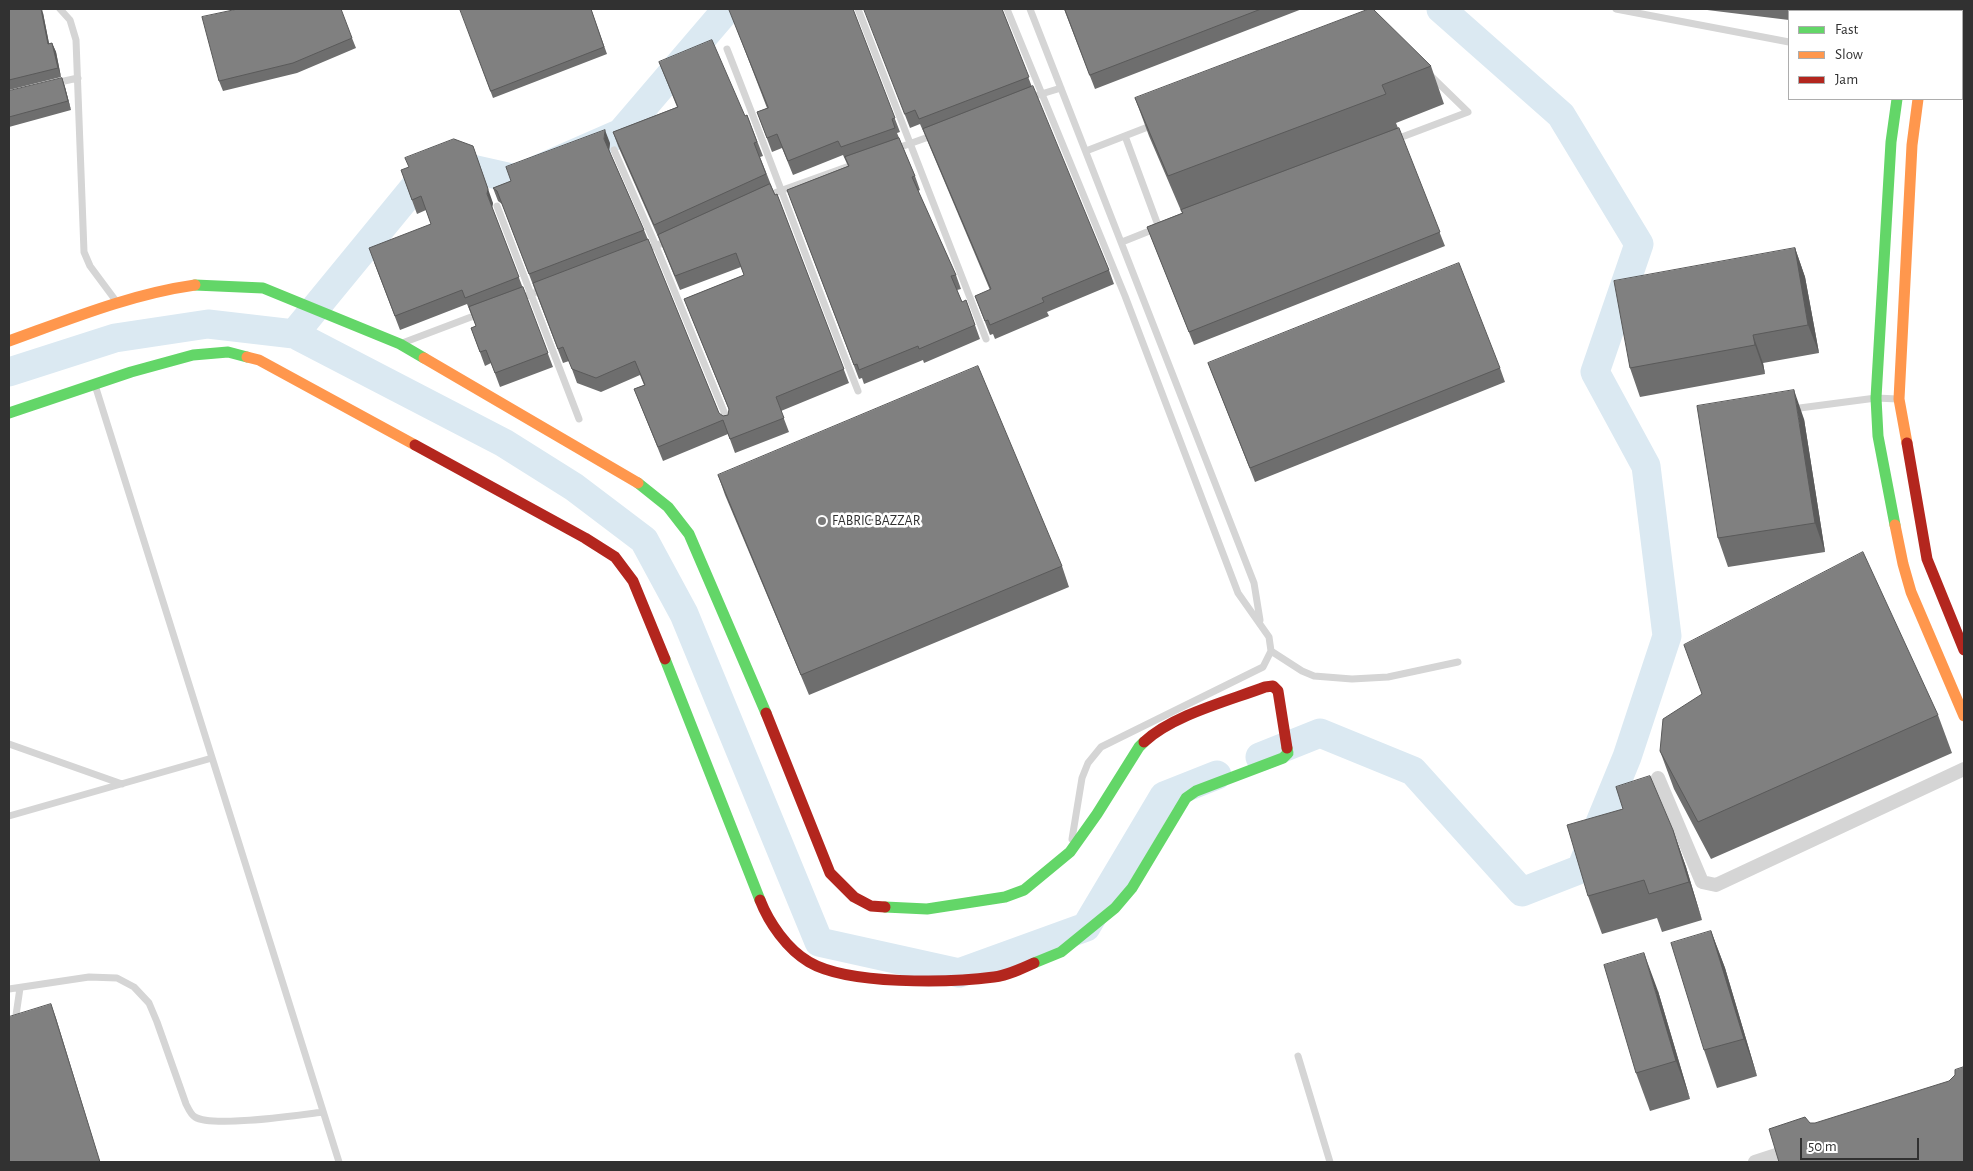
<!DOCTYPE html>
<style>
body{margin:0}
#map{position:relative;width:1973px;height:1171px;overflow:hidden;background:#fff;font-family:"Alegreya Sans",sans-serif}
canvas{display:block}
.frame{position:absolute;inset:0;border:10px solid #313131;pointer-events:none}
.legend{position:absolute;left:1788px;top:10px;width:175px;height:90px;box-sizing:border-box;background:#fff;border:1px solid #adadad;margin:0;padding:6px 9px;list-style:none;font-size:15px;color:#313131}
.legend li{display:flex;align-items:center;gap:10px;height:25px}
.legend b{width:25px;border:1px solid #adadad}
.scale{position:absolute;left:1800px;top:1138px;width:119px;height:22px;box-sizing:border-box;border:2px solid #313131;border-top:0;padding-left:6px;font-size:15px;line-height:18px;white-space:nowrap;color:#313131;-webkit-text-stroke:4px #fff;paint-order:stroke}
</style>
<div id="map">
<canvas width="1973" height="1171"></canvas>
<div class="frame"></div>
<ul class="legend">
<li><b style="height:6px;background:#63d668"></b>Fast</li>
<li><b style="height:6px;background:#ff974d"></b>Slow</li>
<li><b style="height:6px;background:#b3261e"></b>Jam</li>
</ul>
<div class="scale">50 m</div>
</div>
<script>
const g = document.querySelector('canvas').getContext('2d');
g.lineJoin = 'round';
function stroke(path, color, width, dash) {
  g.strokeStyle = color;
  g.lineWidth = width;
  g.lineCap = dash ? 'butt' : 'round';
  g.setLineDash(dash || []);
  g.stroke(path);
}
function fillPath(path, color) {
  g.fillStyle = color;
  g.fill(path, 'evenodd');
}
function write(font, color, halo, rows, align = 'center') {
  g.font = font + ' "Alegreya Sans",sans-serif';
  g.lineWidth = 5;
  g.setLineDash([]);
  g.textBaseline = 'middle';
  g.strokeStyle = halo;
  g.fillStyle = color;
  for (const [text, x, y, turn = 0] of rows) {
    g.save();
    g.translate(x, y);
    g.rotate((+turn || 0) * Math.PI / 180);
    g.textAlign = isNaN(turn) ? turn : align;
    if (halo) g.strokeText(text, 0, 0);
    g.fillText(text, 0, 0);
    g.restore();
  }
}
stroke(new Path2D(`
 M294 334 436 161 516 179 621 133 727 9
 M9 372 115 338 208 324 294 334 504 443 574 487 644 540 684 614 819 942 959 973 1086 927 1164 796 1217 775
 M1260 757 1320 733 1413 771 1522 892 1581 869 1627 757 1667 636 1646 466 1595 372 1639 244 1561 115 1441 9`), '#dbe9f2', 29);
stroke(new Path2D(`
 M60 9 70 20 76 40 84 252 90 266 116 301
 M858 9 986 339
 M1007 9 1125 296 1238 593 1269 637 1271 651 1263 667 1101 747 1088 763 1082 778 1072 839
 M1030 9 1254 583 1260 620
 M1616 9 1789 42
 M727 49C772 163 813 277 858 391
 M1962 61H1964
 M55 83 78 78
 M1038 95 1061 88
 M1125 136 1159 228
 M1394 140 1468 112 1430 75
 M895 149 934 135
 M614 150 656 246 729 424
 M1086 151 1153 125
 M766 196 855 164
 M497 206 579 419
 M1122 242 1157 228
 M643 251 670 240
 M519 299 544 289
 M405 342 479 314
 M95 385 339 1162
 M1792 409 1876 398 1898 399
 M1271 651 1302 671 1314 676 1352 679 1388 677 1458 662
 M9 744 122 784
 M9 816 212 758
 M9 989 89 977 117 978 134 987 149 1003 157 1022 186 1104C188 1108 191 1115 195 1117 212 1128 299 1115 323 1112
 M9 1029 15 1022 20 988
 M1298 1056 1330 1162`), '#d5d5d5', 7);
stroke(new Path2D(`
 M1658 778 1702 882 1716 885 1964 769
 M1755 1162 1795 1149`), '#d5d5d5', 14);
stroke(new Path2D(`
 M1933 9V11
 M195 285 263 288 400 344 424 358
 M9 413 131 372 193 355 228 352 247 357
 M638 483 668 507 689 534 766 713
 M1895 525 1878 436 1876 398 1891 142 1897 99
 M665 659 760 900
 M885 907 927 909 1005 897 1024 890 1070 852 1097 814 1139 747 1144 742
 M1034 963 1061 952 1115 908 1132 888 1186 798 1196 791 1283 758 1288 753 1287 748`), '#63d668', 11);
stroke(new Path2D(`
 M9 341C70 319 131 294 195 285
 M247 357 259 360 415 445
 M424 358 638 483
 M1907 443 1899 399 1912 145 1918 99
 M1895 525 1903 564 1911 592 1964 716`), '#ff974d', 11);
stroke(new Path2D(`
 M1910 9V11
 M1907 443 1927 559 1964 650
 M415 445 585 538 615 557 633 581 665 659
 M766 713 830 873 854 897 871 906 885 907
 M1144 742C1173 715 1228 701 1265 687L1273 686 1278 691 1287 748
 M760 900C769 923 787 949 809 962 848 985 949 983 994 977 1008 975 1021 969 1034 963`), '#b3261e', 11);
fillPath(new Path2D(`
 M460 9H591L607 54 493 98Z
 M729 9H853V10L900 132 897 133 915 176 920 190 918 191 956 275 961 289 957 290 962 302 966 300 980 339 924 363 923 360 864 384 862 378 859 379 787 190 848 166 843 155 793 175 782 148 772 152 757 112 767 108Z
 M864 9H1002L1032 87 1109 270 1114 284 1047 312 1049 316 995 339 993 334 990 335 975 296 990 290 924 133 920 124 910 128Z
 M1064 9H1302L1095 89Z
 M1699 9H1808V11H1789V20Z
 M9 10 43 13 49 44 52 43 56 52 61 77 9 90Z
 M352 38 356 48 297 73 223 91 219 81Z
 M659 62 745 116 747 115 763 156 760 157 775 195 777 194 849 383 781 411 789 432 735 453 728 434 663 461 634 389 644 385 640 375 601 392 577 383 569 361 563 363 502 204 498 201 493 188 610 143 609 150 644 230 719 413 723 416 728 415 729 410 684 299 744 275 741 267 680 290 659 239 618 146 613 132 677 107Z
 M1431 66 1444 104 1396 123 1445 246 1194 345 1147 227 1182 213 1149 136 1135 98Z
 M62 78 65 87 71 110 9 127V91Z
 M401 170 493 203 492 207 553 367 500 387 491 363 485 366 471 328 476 326 467 304 400 330 374 262 431 224 426 210 417 214Z
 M1795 248 1805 277 1819 353 1763 363 1765 374 1640 397 1630 368Z
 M1208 363 1500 368 1505 382 1255 482Z
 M1804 419 1825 552 1728 567 1718 538Z
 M718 475 1062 566 1069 587 809 695 725 495Z
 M1702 694 1938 715 1952 753 1711 859 1674 789 1660 751Z
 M1673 830 1686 867 1702 920 1662 932 1657 918 1602 934 1588 896Z
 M1711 931 1725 968 1757 1076 1717 1088 1704 1050Z
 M1658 991 1690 1099 1650 1111 1636 1073Z`), '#6e6e6e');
fillPath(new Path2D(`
 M41 9H42L43 13 51 53 48 44Z
 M1801 9H1808V11H1802Z
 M52 43 56 52 61 77 58 68Z
 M62 78 65 87 71 110 68 101Z
 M605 130 610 143 609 152 604 139Z
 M473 146 493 203 492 208 487 194Z
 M1795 248 1805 277 1819 353 1808 325Z
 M1753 335 1763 363 1765 374 1755 345Z
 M1794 390 1804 419 1825 552 1815 523Z
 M1673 830 1686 867 1702 920 1689 882Z
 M1711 931 1725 968 1757 1076 1744 1039Z
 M1644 953 1658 991 1690 1099 1676 1061Z
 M51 1004 56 1018 100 1162Z`), '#5a5a5a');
const building = new Path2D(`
 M16 9H41L48 44 52 43 58 68 9 80V10Z
 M238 9H341L352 38 293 63 219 81 202 17Z
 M460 9H591L604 47 491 91Z
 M729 9H853L895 118 892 119 895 128 841 147 838 141 788 161 777 134 767 138 757 112 768 108Z
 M864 9H1002L1029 77 919 119 915 110 905 114Z
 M1065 9H1261L1090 75Z
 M1369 9H1373L1431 66 1382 85 1386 94 1168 176 1135 98Z
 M712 40 745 116 747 115 757 142 754 143 766 174 654 225 613 132 678 107 659 62Z
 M62 78 68 101 9 117V91Z
 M1033 86 1109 270 1042 298 1044 302 990 325 988 320 985 321 975 296 991 289 923 129Z
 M1399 128 1440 232 1189 332 1147 227 1183 213 1181 210Z
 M605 130 604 139 644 230 529 274 497 191 493 188 511 181 506 167Z
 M899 138 915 176 912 177 956 275 951 276 962 302 966 300 975 325 919 349 918 346 859 370 857 364 854 365 787 190 849 166 845 157Z
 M454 139 473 146 488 189 487 194 519 277 465 298 462 290 395 316 369 248 431 224 421 196 412 200 401 170 409 167 405 158Z
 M770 184 775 195 777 194 844 369 776 397 784 418 730 439 723 420 658 447 634 389 645 385 635 361 596 378 572 369 563 347 558 349 533 283 648 239 719 413 723 416 728 415 729 409 684 299 744 275 736 253 675 276 658 235Z
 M1795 248 1808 325 1753 335 1755 345 1630 368 1614 281Z
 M1459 263 1500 368 1250 468 1208 363Z
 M523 287 548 353 495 373 486 350 480 352 471 328 476 326 469 307Z
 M978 366 1062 566 801 675 718 475Z
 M1794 390 1815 523 1718 538 1697 406Z
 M1863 552 1938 715 1698 822 1660 751 1663 719 1702 694 1684 645Z
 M1650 776 1673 830 1689 882 1649 894 1644 880 1588 896 1567 825 1623 809 1616 787Z
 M1711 931 1744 1039 1704 1050 1671 943Z
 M1644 953 1676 1061 1636 1073 1604 965Z
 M51 1004 100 1162H9V1017Z
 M1964 1067V1162H1779L1769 1129 1805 1117 1810 1123H1815L1949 1081 1955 1075V1070Z`);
fillPath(building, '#808080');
stroke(building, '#5a5a5a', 1);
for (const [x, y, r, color] of [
 [822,521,5,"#797979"]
]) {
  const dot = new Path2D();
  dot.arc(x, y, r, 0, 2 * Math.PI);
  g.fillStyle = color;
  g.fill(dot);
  stroke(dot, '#fff', 2);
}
write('14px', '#313131', '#fff', [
 ["FABRIC BAZZAR",832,521]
], 'left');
</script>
